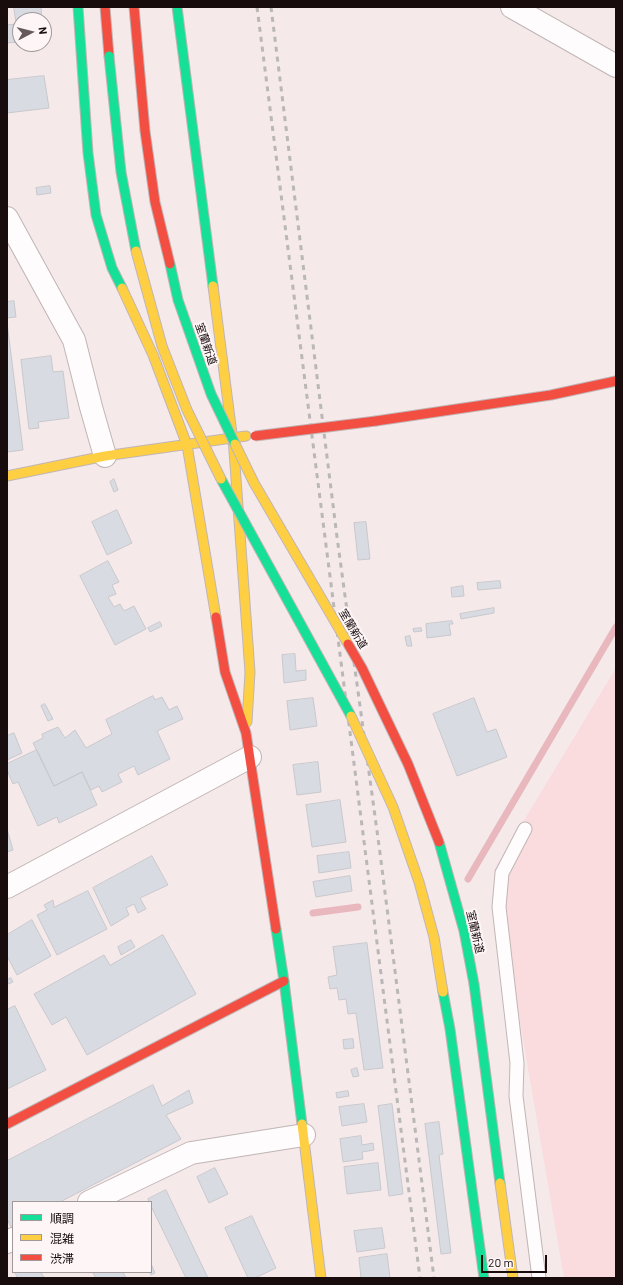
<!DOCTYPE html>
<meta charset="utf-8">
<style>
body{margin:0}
#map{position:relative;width:623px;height:1285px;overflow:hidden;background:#f5e9ea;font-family:Barlow,"Noto Sans JP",sans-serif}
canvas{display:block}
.frame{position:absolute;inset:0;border:8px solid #180c0d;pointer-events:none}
.legend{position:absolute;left:12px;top:1201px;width:140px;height:72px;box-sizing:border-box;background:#fdf5f6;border:1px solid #a19899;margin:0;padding:5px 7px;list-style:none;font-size:12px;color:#180c0d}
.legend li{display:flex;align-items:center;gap:8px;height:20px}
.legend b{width:20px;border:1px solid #a19899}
.north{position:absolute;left:12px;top:12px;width:40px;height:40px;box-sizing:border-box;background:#fdf5f6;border:1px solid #a19899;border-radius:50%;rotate:83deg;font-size:11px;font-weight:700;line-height:16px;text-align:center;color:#180c0d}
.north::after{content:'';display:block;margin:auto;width:14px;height:18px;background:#65595a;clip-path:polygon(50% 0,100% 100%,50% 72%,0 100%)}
.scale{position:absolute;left:481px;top:1255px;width:66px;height:18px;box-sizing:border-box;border:2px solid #180c0d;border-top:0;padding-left:5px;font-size:12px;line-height:14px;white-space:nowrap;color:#180c0d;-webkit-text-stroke:3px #fdf5f6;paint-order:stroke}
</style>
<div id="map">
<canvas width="623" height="1285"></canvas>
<div class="frame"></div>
<ul class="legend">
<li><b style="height:5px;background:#16e098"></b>順調</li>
<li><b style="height:5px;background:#ffcf43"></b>混雑</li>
<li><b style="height:5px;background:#f24e42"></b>渋滞</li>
</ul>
<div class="north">N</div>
<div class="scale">20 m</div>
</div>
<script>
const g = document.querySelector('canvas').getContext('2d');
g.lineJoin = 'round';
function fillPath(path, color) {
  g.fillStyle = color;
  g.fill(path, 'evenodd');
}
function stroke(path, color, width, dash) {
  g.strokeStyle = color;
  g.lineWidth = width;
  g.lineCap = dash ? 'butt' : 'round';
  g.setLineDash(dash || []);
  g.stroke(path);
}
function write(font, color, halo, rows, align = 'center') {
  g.font = font + ' Barlow,"Noto Sans JP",sans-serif';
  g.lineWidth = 4;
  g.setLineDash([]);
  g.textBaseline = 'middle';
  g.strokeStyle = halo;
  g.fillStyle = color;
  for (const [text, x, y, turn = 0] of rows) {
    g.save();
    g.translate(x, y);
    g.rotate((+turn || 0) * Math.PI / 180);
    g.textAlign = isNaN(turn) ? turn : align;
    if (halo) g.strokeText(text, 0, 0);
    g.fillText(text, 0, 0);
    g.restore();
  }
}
fillPath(new Path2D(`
 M616 668V1278H564L494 870Z`), '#fadbde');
stroke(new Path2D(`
 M468 879 616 627
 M313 913 358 907`), '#e9b8be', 7);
const building = new Path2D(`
 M14 7H41L42 20H20V42L7 43V25L16 24Z
 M44 76 49 108 7 113V80Z
 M50 186 51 193 37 195 36 188Z
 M14 301 16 317 7 318V302Z
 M7 322 23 450 7 452Z
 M51 356 53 372 63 371 69 418 38 422 39 428 29 429 21 360Z
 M114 479 118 490 114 492 110 482Z
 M117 510 132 543 107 555 92 522Z
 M366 522 370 559 358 560 354 523Z
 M108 561 119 582 112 585 116 594 108 597 114 607 120 604 124 611 134 606 146 629 115 645 80 576Z
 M500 581 501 588 478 590 477 583Z
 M463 586 464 596 452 597 451 588Z
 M494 608V613L461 619 460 614Z
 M452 621 453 624H449L451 635 427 638 426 624Z
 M160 622 162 626 150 632 148 628Z
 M421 628 422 631 414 632 413 629Z
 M410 636 412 646H407L405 637Z
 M295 654 296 671 306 670V680L284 683 282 655Z
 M153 696 155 700 162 697 169 710 177 706 183 719 157 731 170 759 138 775 134 766 118 774 122 782 102 792 99 786 91 790 82 772 54 786 33 743 43 738 42 734 58 727 65 738 75 730 86 748 112 734 106 720Z
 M313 698 317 726 290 730 287 701Z
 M474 698 487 732 496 729 507 757 457 776 433 714Z
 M45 704 53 719 48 721 41 706Z
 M14 733 22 753 7 760V736Z
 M37 750 54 786 82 772 97 805 59 823 57 817 38 826 18 782 13 784 7 770V764Z
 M318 762 321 792 297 795 293 765Z
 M340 800 346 842 312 847 306 805Z
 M7 829 13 850 7 852Z
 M349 852 351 868 319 873 317 856Z
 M152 856 168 885 140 898 146 909 138 913 134 904 126 908 129 915 111 926 93 888Z
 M350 876 352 891 316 897 313 882Z
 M88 891 107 929 57 955 37 915 47 910 44 905 53 900 54 907Z
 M32 920 51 956 17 975 7 956V935Z
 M163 935 196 994 87 1055 66 1017 52 1025 34 994 104 955 110 965Z
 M131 940 135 947 121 955 118 947Z
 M367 943 383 1068 364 1070 356 1013 348 1014 346 999 339 1000 337 988 330 989 328 977 337 975 333 947Z
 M11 978 13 982 8 984 7 980Z
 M15 1006 46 1070 7 1089V1010Z
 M353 1039 354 1048 344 1049 343 1040Z
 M357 1068 359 1076 353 1077 351 1070Z
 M153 1085 162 1106 189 1090 193 1103 166 1115 181 1139 60 1202H13V1226L11 1227 7 1219V1161Z
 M348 1091 349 1096 337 1098 336 1093Z
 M364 1104 367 1122 342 1126 339 1107Z
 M392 1104 403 1194 389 1196 378 1106Z
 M439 1122 443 1154 439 1155 451 1253 441 1254 425 1124Z
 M361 1136 362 1145 373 1143 374 1150 362 1152 363 1159 343 1162 340 1139Z
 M378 1163 381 1190 347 1194 344 1167Z
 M215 1168 228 1194 209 1203 197 1177Z
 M166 1190 208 1278H186L151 1206V1202H149L148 1199Z
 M252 1216 276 1268 255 1278H248L225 1228Z
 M382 1228 385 1248 357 1252 354 1231Z
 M387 1254 390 1278H361L359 1258Z
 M152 1266 155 1273 151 1275 150 1272H151Z
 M15 1272H41L44 1278H18Z
 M93 1272H123L126 1278H96Z`);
fillPath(building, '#d9dbe2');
stroke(building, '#c8c8cc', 1);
const lane = new Path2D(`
 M525 829 502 873 499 907 517 1063 516 1096 539 1278`);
const street = new Path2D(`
 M512 7 616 66
 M7 218 74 340 91 407 105 456
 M7 887 250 757
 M89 1202 191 1153 304 1135
 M7 1242 13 1239`);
const fast = new Path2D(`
 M78 7 88 153 96 215 112 268 122 288
 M177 7 213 286
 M276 929 284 981 302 1124
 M474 984 500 1183
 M443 992 450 1029 484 1278`);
const slow = new Path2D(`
 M213 286 232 434
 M122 288 153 355 187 445
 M233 437 250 672 247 722
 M187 445 216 617
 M7 476 105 456 246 436
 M302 1124 321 1278
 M500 1183 513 1278`);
const jam = new Path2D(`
 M105 7 109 56
 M376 421 551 395 616 381
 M216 617 225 672 246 733 276 929
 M7 1124 284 981`);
stroke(lane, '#c1b5b6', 15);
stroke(street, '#c1b5b6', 24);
stroke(fast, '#c1b5b6', 11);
stroke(slow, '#c1b5b6', 11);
stroke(jam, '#c1b5b6', 11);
stroke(lane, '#fefcfc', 13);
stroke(street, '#fefcfc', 22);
stroke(fast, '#16e098', 9);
stroke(slow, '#ffcf43', 9);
stroke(jam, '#f24e42', 9);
stroke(new Path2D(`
 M257 7 420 1278
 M271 7 337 537 380 853 434 1278`), '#bab7b7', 3, [5, 5]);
const fastBridge = new Path2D(`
 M109 56 121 172 136 251
 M170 264 178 300 211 394 235 444
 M221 479 351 716
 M439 842 464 931 474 984`);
const slowBridge = new Path2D(`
 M136 251 162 346 187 410 221 479
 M235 444 254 483 348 644
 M351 716 393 807 419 882 434 937 443 992`);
const jamBridge = new Path2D(`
 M134 7 145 131 155 202 170 264
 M255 436 376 421
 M348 644 362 668 408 764 439 842`);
stroke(fastBridge, '#c1b5b6', 11, []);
stroke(slowBridge, '#c1b5b6', 11, []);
stroke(jamBridge, '#c1b5b6', 11, []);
stroke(fastBridge, '#16e098', 9);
stroke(slowBridge, '#ffcf43', 9);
stroke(jamBridge, '#f24e42', 9);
write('11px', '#180c0d', '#fdf5f6', [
 ["室蘭新道",206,344,71],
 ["室蘭新道",353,629,59],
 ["室蘭新道",475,932,77]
]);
</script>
